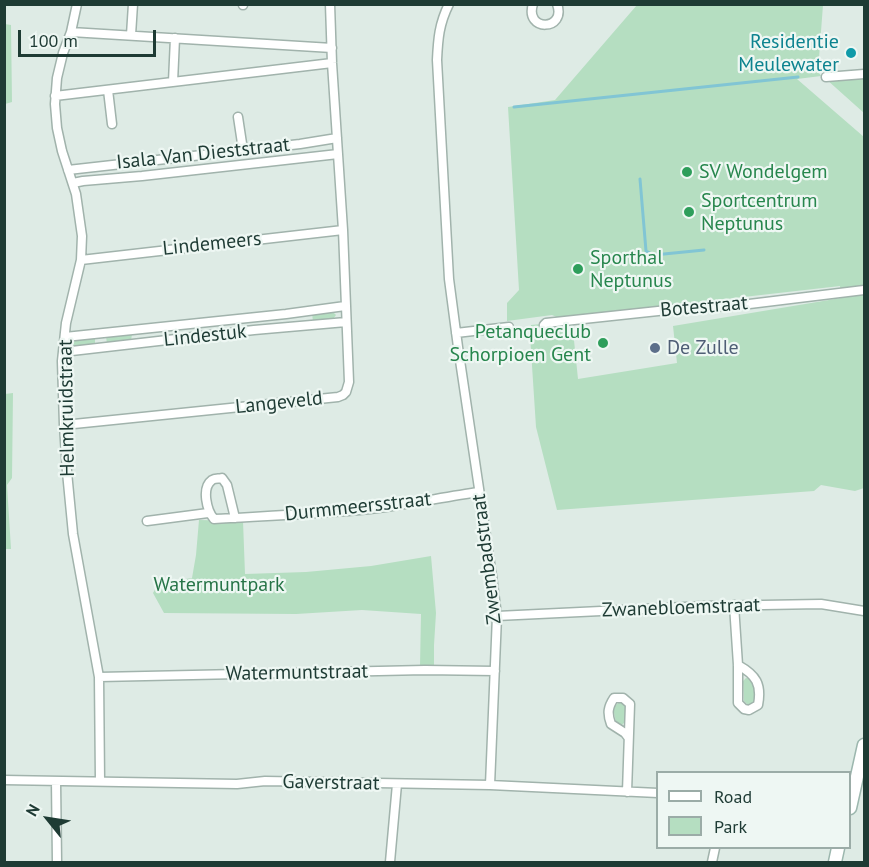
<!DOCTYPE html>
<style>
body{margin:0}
#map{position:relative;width:869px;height:867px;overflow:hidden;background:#deebe5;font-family:"PT Sans",sans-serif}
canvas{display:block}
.frame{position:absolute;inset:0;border:6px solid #1e3b34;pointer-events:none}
.legend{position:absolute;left:656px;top:771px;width:195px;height:78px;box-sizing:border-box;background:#eef7f3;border:2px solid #9baca7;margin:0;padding:8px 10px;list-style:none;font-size:18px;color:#1e3b34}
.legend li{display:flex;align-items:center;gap:12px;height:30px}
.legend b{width:30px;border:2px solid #9baca7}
.north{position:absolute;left:18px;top:789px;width:60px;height:60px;-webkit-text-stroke:4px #eef7f3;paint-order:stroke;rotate:300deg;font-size:16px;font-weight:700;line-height:24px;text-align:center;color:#1e3b34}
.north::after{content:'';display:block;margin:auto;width:21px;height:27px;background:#1e3b34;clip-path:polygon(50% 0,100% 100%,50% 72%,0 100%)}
.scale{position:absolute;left:18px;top:30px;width:138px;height:27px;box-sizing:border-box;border:3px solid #1e3b34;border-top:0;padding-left:8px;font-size:18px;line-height:21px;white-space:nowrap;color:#1e3b34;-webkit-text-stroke:4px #eef7f3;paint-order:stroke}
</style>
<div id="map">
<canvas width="869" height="867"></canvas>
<div class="frame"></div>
<ul class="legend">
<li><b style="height:8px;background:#fff"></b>Road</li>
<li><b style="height:16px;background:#b5dec1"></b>Park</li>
</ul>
<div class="north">N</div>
<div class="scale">100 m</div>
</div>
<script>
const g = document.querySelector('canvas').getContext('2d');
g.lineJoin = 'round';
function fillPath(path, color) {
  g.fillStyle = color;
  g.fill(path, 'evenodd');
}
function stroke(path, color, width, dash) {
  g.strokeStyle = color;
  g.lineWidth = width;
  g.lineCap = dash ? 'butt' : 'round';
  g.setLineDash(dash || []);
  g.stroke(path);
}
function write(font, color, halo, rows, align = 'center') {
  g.font = font + ' "PT Sans",sans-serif';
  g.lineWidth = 4.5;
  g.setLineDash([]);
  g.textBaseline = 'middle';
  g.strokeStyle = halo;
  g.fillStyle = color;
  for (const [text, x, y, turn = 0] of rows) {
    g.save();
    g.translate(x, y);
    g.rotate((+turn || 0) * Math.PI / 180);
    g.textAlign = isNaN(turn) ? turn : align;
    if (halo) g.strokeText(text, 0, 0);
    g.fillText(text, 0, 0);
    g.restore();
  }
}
fillPath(new Path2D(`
 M637 5H823L818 71 821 76 797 79 864 137V488L855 491 821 485 814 491 557 510 536 427 530 335 531 325 572 321 578 379 677 363 673 326 841 298 840 286 559 318 552 315 507 321V303L519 290 508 107 555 100Z
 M5 24 11 25 12 102 5 104Z
 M864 77V113L826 79Z
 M332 311 336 315 333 319 313 321 312 314Z
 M132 334 131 341 107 344 106 336Z
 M95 338V345L71 346 72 341Z
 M13 393 12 478 7 485 11 549H5V394Z
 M199 520 243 521 245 574 306 572 371 566 431 556 436 613 434 645V665L420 666 421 614 362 610 296 614 164 613 153 593 161 579 179 580 192 578 196 555Z
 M746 678 753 679C754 687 758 697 754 703L748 705 744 701 743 681Z
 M620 702 624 703 627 706C626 713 628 723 620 726L616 723 613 707Z`), '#b5dec1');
stroke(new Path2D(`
 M514 107 798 77
 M640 179 646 251 654 255 704 250`), '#81c5d4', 3);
const street = new Path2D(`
 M77 4 71 32 63 53 57 78 55 104 57 128 62 151 76 194 82 236 81 260 66 323 62 361 64 425 67 472 73 534 99 677 100 781
 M449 4C439 24 438 39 437 60L449 279 458 347 492 576 497 616 490 785
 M533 4C524 32 567 31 557 4
 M243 5V4
 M71 32 332 48
 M131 35 133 4
 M826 77 864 74
 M173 82 175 38
 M108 90 112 124
 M55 96 332 63
 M238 117 243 150
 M68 170 300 144 337 138
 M73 183 83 181 142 176 338 154
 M81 260 343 230
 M544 325 546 323 686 308 733 306 864 290
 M456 333 509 327
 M65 337 286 314 345 306
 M63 352 254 330 346 322
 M64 425 338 397 343 395 346 392 349 382 343 230 332 63 330 4
 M235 518 227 485 222 478C219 479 215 478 212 480 201 488 207 511 214 519 266 516 318 514 370 509 407 505 443 497 479 492
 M147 521 208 513
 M734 605 738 665V703L744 709 749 710 758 705C762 684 756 675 738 665
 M497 616 705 606 821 604 864 611
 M99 677 425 670 495 671
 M4 780 237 784 265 781 490 785 658 793
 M56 781 57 862
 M627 792 630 704 623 698H614C608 707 607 713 611 724L625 733 628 737
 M390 862 397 784
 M712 862 715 848`);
const secondary = new Path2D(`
 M850 808 864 745
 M835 862 838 848`);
stroke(street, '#a1b3ac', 11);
stroke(secondary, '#9cb7ae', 15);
stroke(street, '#fff', 8);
stroke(secondary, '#fff', 12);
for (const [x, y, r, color] of [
 [851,53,6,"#0f9aa8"],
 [687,172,6,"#2e9e5b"],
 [689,212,6,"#2e9e5b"],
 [578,269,6,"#2e9e5b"],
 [603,343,6,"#2e9e5b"],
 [655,348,6,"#5c6f8a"]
]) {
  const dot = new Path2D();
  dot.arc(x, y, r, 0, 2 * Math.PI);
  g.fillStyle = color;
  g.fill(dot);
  stroke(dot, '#eef7f3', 2);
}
write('20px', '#0d838f', '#eef7f3', [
 ["Residentie",839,42],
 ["Meulewater",839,65]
], 'right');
write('20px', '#1e3b34', '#eef7f3', [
 ["Isala Van Dieststraat",203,154,-6],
 ["Lindemeers",212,244,-6],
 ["Botestraat",704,307,-5],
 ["Lindestuk",205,336,-6],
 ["Langeveld",279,403,-6],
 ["Helmkruidstraat",67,408,-91],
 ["Durmmeersstraat",358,507,-6],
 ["Zwembadstraat",487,559,-97],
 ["Zwanebloemstraat",681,608,-2],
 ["Watermuntstraat",297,673,-1],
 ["Gaverstraat",331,783,1]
]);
write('20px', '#27864d', '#eef7f3', [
 ["SV Wondelgem",699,172],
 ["Sportcentrum",701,201],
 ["Neptunus",701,224],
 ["Sporthal",590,258],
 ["Neptunus",590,281],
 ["Petanqueclub",591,332,"right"],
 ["Schorpioen Gent",591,355,"right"]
], 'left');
write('20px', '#4e5e75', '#eef7f3', [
 ["De Zulle",667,348]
], 'left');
write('20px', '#267447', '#eef7f3', [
 ["Watermuntpark",219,585]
]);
</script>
